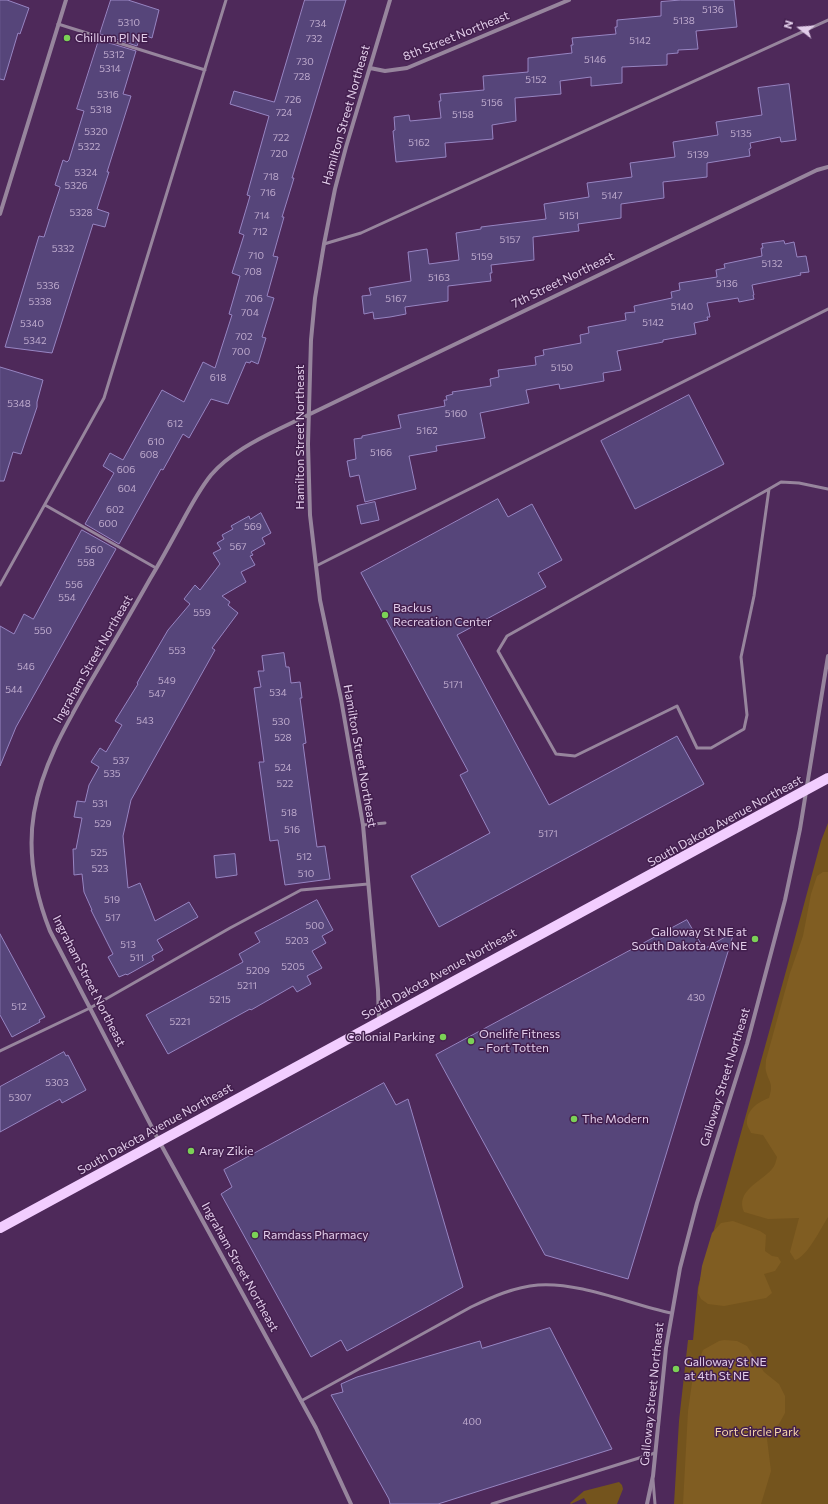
<!DOCTYPE html>
<style>
body{margin:0}
#map{position:relative;width:828px;height:1504px;overflow:hidden;background:#4e295a;font-family:Commissioner,sans-serif}
canvas{display:block}
.north{position:absolute;left:780px;top:8px;width:40px;height:40px;-webkit-text-stroke:3px #431f4e;paint-order:stroke;rotate:287deg;font-size:11px;font-weight:700;line-height:16px;text-align:center;color:#e1cce9}
.north::after{content:'';display:block;margin:auto;width:14px;height:18px;background:#e1cce9;clip-path:polygon(50% 0,100% 100%,50% 72%,0 100%)}
</style>
<div id="map">
<canvas width="828" height="1504"></canvas>
<div class="north">N</div>
</div>
<script>
const g = document.querySelector('canvas').getContext('2d');
g.lineJoin = 'round';
function fillPath(path, color) {
  g.fillStyle = color;
  g.fill(path, 'evenodd');
}
function stroke(path, color, width, dash) {
  g.strokeStyle = color;
  g.lineWidth = width;
  g.lineCap = dash ? 'butt' : 'round';
  g.setLineDash(dash || []);
  g.stroke(path);
}
function write(font, color, halo, rows, align = 'center') {
  g.font = font + ' Commissioner,sans-serif';
  g.lineWidth = 3;
  g.setLineDash([]);
  g.textBaseline = 'middle';
  g.strokeStyle = halo;
  g.fillStyle = color;
  for (const [text, x, y, turn = 0] of rows) {
    g.save();
    g.translate(x, y);
    g.rotate((+turn || 0) * Math.PI / 180);
    g.textAlign = isNaN(turn) ? turn : align;
    if (halo) g.strokeText(text, 0, 0);
    g.fillText(text, 0, 0);
    g.restore();
  }
}
fillPath(new Path2D(`
 M828 823V1504H674L679 1421 688 1340H693L698 1287 786 971 821 841Z
 M619 1482 622 1485 623 1489 617 1504H587L584 1498 571 1504 570 1503 584 1491Z`), '#74541d');
fillPath(new Path2D(`
 M823 872H828V1217C821 1228 807 1257 795 1260L790 1252 799 1218 768 1219 744 1212C735 1191 761 1182 772 1169 775 1166 776 1161 777 1157L763 1135 751 1133C750 1130 747 1126 747 1124 746 1110 758 1102 769 1098 774 1083 769 1083 766 1071 765 1068 766 1064 766 1060L790 973 803 936 811 894 817 876Z
 M733 1221 760 1231 766 1235 765 1251 772 1256 778 1257 781 1262 775 1271 764 1274 772 1293 766 1298 724 1306 708 1304 701 1299 698 1293 702 1266 712 1233 721 1223Z
 M724 1340 737 1341 747 1346 764 1372 779 1384 785 1396V1413L779 1424 769 1431 767 1439 771 1471 761 1504H683L688 1411 693 1376 703 1350 719 1341Z`), '#805d22');
const building = new Path2D(`
 M0 0H7L29 8 20 34 18 33 4 80 0 79Z
 M111 0H128L159 10 152 38 141 34 137 46 100 34Z
 M305 0H346L292 178H294L282 217H284L273 256 278 257 267 296 274 298 262 337 266 338 258 364 251 361 250 363 246 362 228 404 211 399 189 438 183 434 163 470 161 469 119 544 85 524 114 473 103 466 110 453 123 460 162 390 184 402 203 362 215 368 232 315 229 314 240 276 232 273 244 235 239 233 250 196 247 195 269 116 230 104 234 91 274 102Z
 M681 0H734L737 27 696 31 698 49 678 50V53L667 54V65L622 67V83L591 86V77L560 81 561 94 515 98 516 121 492 125 493 139 445 143 446 157 396 162 393 131 395 130 394 117 409 115 410 121 441 118 439 101H441L440 94 484 90 483 76 528 72V58L572 53 571 45H573L572 38 616 34 615 27H617V20L661 16V2Z
 M99 40 136 51 123 94 131 96 107 172H109L97 209 109 213 105 227 93 224 52 353 5 347 39 236 44 237 52 212 60 188V187L55 185 63 160 67 162 69 160 84 111 77 109Z
 M789 84 796 140 781 142 780 137 750 143 751 148 749 149 750 156 707 163V177L663 182 664 198 621 204V218L578 224 579 231 533 237 534 260 491 265 492 273H490L491 281 448 286V301L405 307 406 314 390 317 374 319 373 312 364 314 362 296 371 295 369 288 411 281 408 252 427 249 429 264 459 260 456 233 481 229V227L546 219 544 204 589 197 587 183 632 177 630 163 675 157 673 142 718 135 716 122 762 115 758 88Z
 M784 241 785 244 794 242 797 257 806 256 809 272 800 273 801 275 752 285 754 295H753L754 299 739 302 738 298 707 303 710 317H707L708 320 694 323 696 334 663 340V342L617 351 621 370 603 373 604 381 560 389 559 384 526 390 529 403 480 413 485 438 436 446 437 451 409 456 416 489 365 502 359 475 350 477 347 461 356 459 354 439 362 438V436L401 428 398 415 445 406 444 400H447L446 396 453 394 452 392 491 386 490 379 499 377 498 370 536 365 535 357 544 355 543 350 581 343 580 335 589 333 588 327 626 320 625 313 635 312 634 306 672 298 671 292 680 290 679 283 717 277 716 270 725 268 724 264 762 256 761 248H763L762 244Z
 M0 367 43 380 37 402V407L21 454 13 452 4 481H0Z
 M689 395 724 464 635 509 601 441Z
 M498 499 508 517 532 504 562 560 538 573 546 587 457 635 549 805 677 736 704 784 439 927 411 876 490 833 460 775 468 771 361 573Z
 M375 502 379 520 361 524 357 506Z
 M261 513 271 533 262 538 265 544 251 552 253 555 250 556 255 565 241 572 246 582 222 596 230 602 228 605 238 613 212 648 215 650 131 800 123 836 128 888 140 883 155 921 189 902 198 917 157 940 163 950 152 956 154 960 127 975 126 974 119 977 108 957 113 954 91 910H92L84 892 82 874 74 875 73 849H76L82 818 74 817 77 801 85 802 89 785 99 767 91 762 100 748 106 752 122 725 115 721 138 684 137 683 168 630 190 604 184 599 195 585 200 590 220 564 213 553 221 549 217 543 224 539 222 535 233 529 231 526 249 516 250 519Z
 M82 530 116 549 16 727 0 766V626L14 634 24 614 33 619Z
 M284 653 286 667H289L291 683 300 682 302 698H300L306 743 303 744 313 818 317 847 325 846 330 879 285 885 278 840 270 841 259 762H264L254 688 261 687 258 671H264L262 656Z
 M235 854 237 875 216 878 214 856Z
 M317 900 333 930 322 936 326 943 312 951 322 968 307 976 311 984 297 992 293 986 251 1010 250 1009 168 1054 146 1015 243 962 239 954 260 942 255 933Z
 M687 920 704 949 734 932 628 1279 545 1255 436 1055Z
 M0 934 45 1017 39 1020 40 1022 12 1037 0 1015Z
 M64 1052 66 1056 68 1055 86 1090 62 1103 60 1099 0 1132V1087Z
 M384 1083 396 1105 408 1099 463 1287 347 1351 341 1340 311 1357 221 1194 232 1187 224 1170Z
 M550 1328 612 1449 438 1504H390L389 1499 331 1395 343 1392 341 1384 357 1377 480 1341 482 1348Z`);
fillPath(building, '#56457a');
stroke(building, '#9785c2', 1);
stroke(new Path2D(`
 M58 24 205 70
 M324 244 361 233 828 20
 M769 489 754 596 741 657 747 715 744 729 711 748H697L677 706 575 756 556 754 498 651 507 636 769 489 781 482 799 483 828 489
 M45 505 156 568
 M316 566 828 309
 M0 585 104 398 226 0
 M363 825 385 823
 M0 1051 90 1008 230 928 301 890 368 884
 M301 1401 471 1307C492 1297 514 1287 538 1285 580 1282 629 1304 671 1313
 M653 1480 655 1504
 M492 1504 655 1453`), '#97859d', 3);
stroke(new Path2D(`
 M370 68 385 71 407 68 569 0
 M0 214 66 0
 M379 1021 378 990 363 825 341 699 320 600 310 515 308 444 311 340 315 298 324 244 335 189 346 147 390 0
 M351 1504 316 1428 159 1141 50 931C35 893 27 854 34 813 42 765 67 723 91 681 111 647 131 613 150 579 161 561 171 542 181 524 190 507 199 490 211 475 229 454 256 440 281 428L817 170 828 167
 M647 1504 653 1476 666 1348 680 1268 697 1203 747 1044 785 900 800 829 828 656`), '#97859d', 4);
stroke(new Path2D(`
 M0 1228 828 778`), '#f2cdff', 10);
for (const [x, y, r, color] of [
 [67,38,4,"#7bd156"],
 [385,615,4,"#7bd156"],
 [755,939,4,"#7bd156"],
 [443,1037,4,"#7bd156"],
 [471,1041,4,"#7bd156"],
 [574,1119,4,"#7bd156"],
 [191,1151,4,"#7bd156"],
 [255,1235,4,"#7bd156"],
 [676,1369,4,"#7bd156"]
]) {
  const dot = new Path2D();
  dot.arc(x, y, r, 0, 2 * Math.PI);
  g.fillStyle = color;
  g.fill(dot);
  stroke(dot, '#431f4e', 1.5);
}
write('10px', '#beaacd', null, [
 ["5136",713,10],
 ["5138",684,21],
 ["5310",129,23],
 ["734",318,24],
 ["732",314,39],
 ["5142",640,41],
 ["5312",114,55],
 ["5146",595,60],
 ["730",305,62],
 ["5314",110,69],
 ["728",302,77],
 ["5152",536,80],
 ["5316",108,95],
 ["726",293,100],
 ["5156",492,103],
 ["5318",101,110],
 ["724",284,113],
 ["5158",463,115],
 ["5320",96,132],
 ["5135",741,134],
 ["722",281,138],
 ["5162",419,143],
 ["5322",89,147],
 ["720",279,154],
 ["5139",698,155],
 ["5324",86,173],
 ["718",271,177],
 ["5326",76,186],
 ["716",268,193],
 ["5147",612,196],
 ["5328",81,213],
 ["714",262,216],
 ["5151",569,216],
 ["712",260,232],
 ["5157",510,240],
 ["5332",63,249],
 ["710",256,256],
 ["5159",482,257],
 ["5132",772,264],
 ["708",253,272],
 ["5163",439,278],
 ["5136",727,284],
 ["5336",48,286],
 ["706",254,299],
 ["5167",396,299],
 ["5338",40,302],
 ["5140",682,307],
 ["704",250,313],
 ["5142",653,323],
 ["5340",32,324],
 ["702",244,337],
 ["5342",35,341],
 ["700",241,352],
 ["5150",562,368],
 ["618",218,378],
 ["5348",19,404],
 ["5160",456,414],
 ["612",175,424],
 ["5162",427,431],
 ["610",156,442],
 ["5166",381,453],
 ["608",149,455],
 ["606",126,470],
 ["604",127,489],
 ["602",115,510],
 ["600",108,524],
 ["569",253,527],
 ["567",238,547],
 ["560",94,550],
 ["558",86,563],
 ["556",74,585],
 ["554",67,598],
 ["559",202,613],
 ["550",43,631],
 ["553",177,651],
 ["546",26,667],
 ["549",167,681],
 ["5171",453,685],
 ["544",14,690],
 ["534",278,693],
 ["547",157,694],
 ["543",145,721],
 ["530",281,722],
 ["528",283,738],
 ["537",121,761],
 ["524",283,768],
 ["535",112,774],
 ["522",285,784],
 ["531",100,804],
 ["518",289,813],
 ["529",103,824],
 ["516",292,830],
 ["5171",548,834],
 ["525",99,853],
 ["512",304,857],
 ["523",100,869],
 ["510",306,874],
 ["519",112,900],
 ["517",113,918],
 ["500",315,926],
 ["5203",297,941],
 ["513",128,945],
 ["511",137,958],
 ["5205",293,967],
 ["5209",258,971],
 ["5211",247,986],
 ["430",696,998],
 ["5215",220,1000],
 ["512",19,1007],
 ["5221",180,1022],
 ["5303",57,1083],
 ["5307",20,1098],
 ["400",472,1422]
]);
write('12px', '#e1cce9', '#431f4e', [
 ["8th Street Northeast",456,36,-22],
 ["Hamilton Street Northeast",346,115,-74],
 ["7th Street Northeast",563,280,-26],
 ["Hamilton Street Northeast",300,437,-90],
 ["Ingraham Street Northeast",93,659,-60],
 ["Hamilton Street Northeast",360,756,80],
 ["South Dakota Avenue Northeast",725,821,-29],
 ["South Dakota Avenue Northeast",439,974,-29],
 ["Ingraham Street Northeast",89,981,63],
 ["Galloway Street Northeast",725,1077,-73],
 ["South Dakota Avenue Northeast",155,1129,-29],
 ["Ingraham Street Northeast",240,1267,61],
 ["Galloway Street Northeast",652,1394,-84]
]);
write('12px', '#e1cce9', '#431f4e', [
 ["Chillum Pl NE",75,38],
 ["Backus",393,608],
 ["Recreation Center",393,622],
 ["Galloway St NE at",747,932,"right"],
 ["South Dakota Ave NE",747,946,"right"],
 ["Onelife Fitness",479,1034],
 ["- Fort Totten",479,1048],
 ["Colonial Parking",435,1037,"right"],
 ["The Modern",582,1119],
 ["Aray Zikie",199,1151],
 ["Ramdass Pharmacy",263,1235],
 ["Galloway St NE",684,1362],
 ["at 4th St NE",684,1376]
], 'left');
write('12px', '#f8d8a9', '#431f4e', [
 ["Fort Circle Park",757,1432]
]);
</script>
